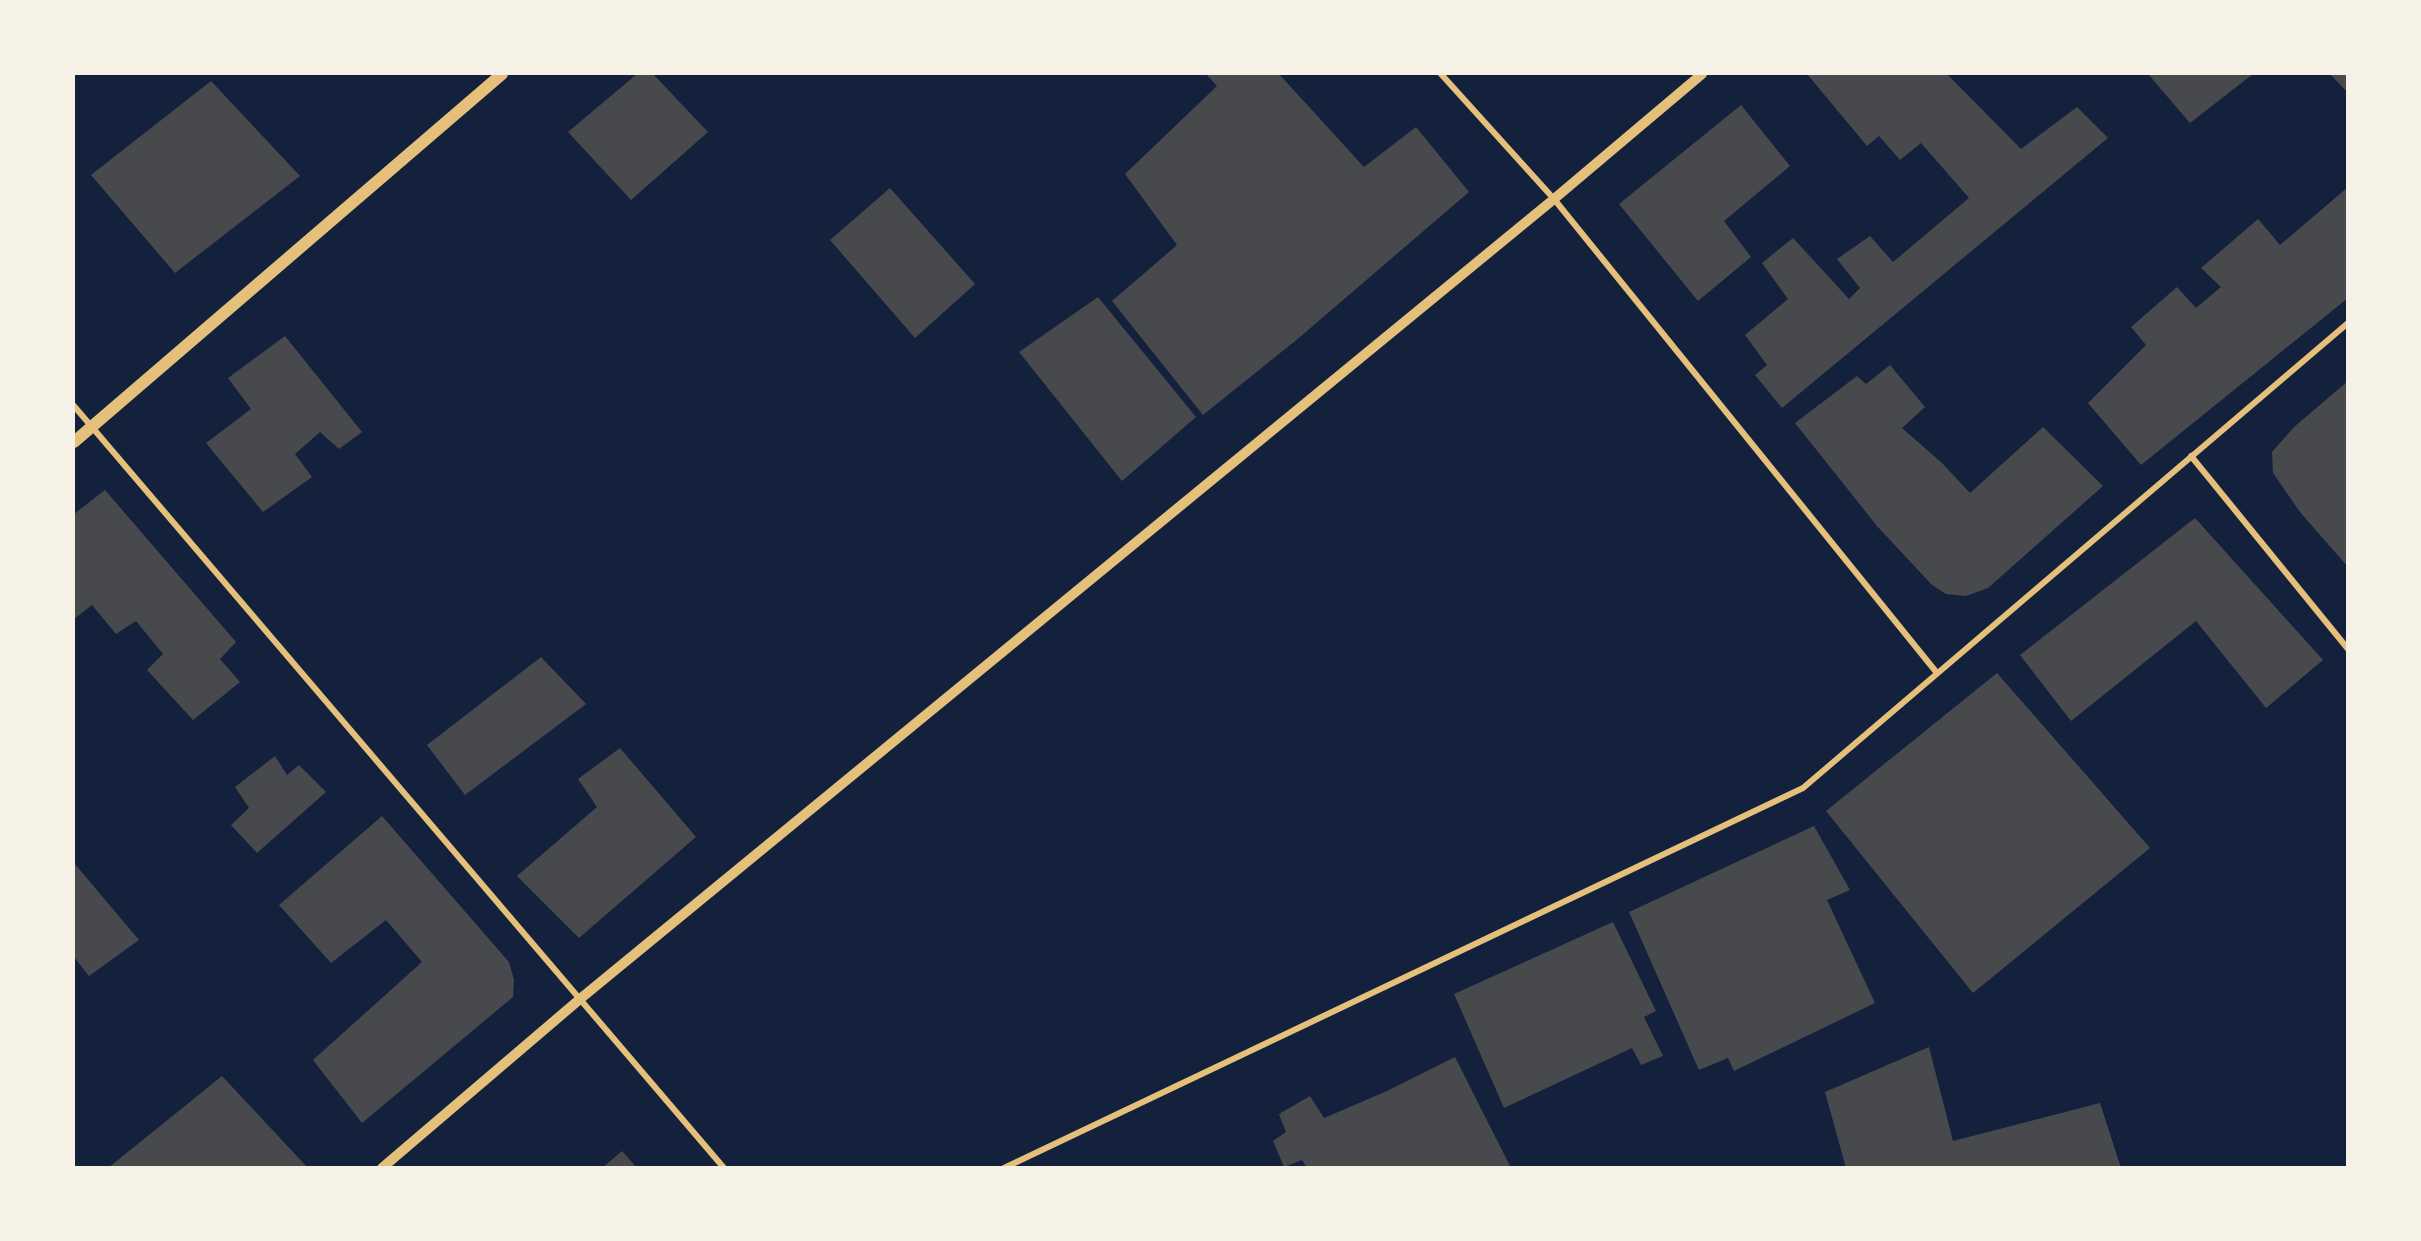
<!DOCTYPE html>
<style>
body{margin:0}
#map{position:relative;width:2421px;height:1241px;overflow:hidden;background:#14213d;font-family:"PT Sans",sans-serif}
canvas{display:block}
.frame{position:absolute;inset:0;border:75px solid #f6f1e7;pointer-events:none}
</style>
<div id="map">
<canvas width="2421" height="1241"></canvas>
<div class="frame"></div>
</div>
<script>
const g = document.querySelector('canvas').getContext('2d');
g.lineJoin = 'round';
function fillPath(path, color) {
  g.fillStyle = color;
  g.fill(path, 'evenodd');
}
function stroke(path, color, width, dash) {
  g.strokeStyle = color;
  g.lineWidth = width;
  g.lineCap = dash ? 'butt' : 'round';
  g.setLineDash(dash || []);
  g.stroke(path);
}
fillPath(new Path2D(`
 M637 74H653L708 132 631 200 568 132Z
 M1206 74H1279L1364 167 1416 127 1469 192 1300 337 1203 415 1112 301 1177 245 1125 174 1217 86Z
 M1807 74H1947L2021 149 2077 107 2108 138 1782 408 1755 375 1767 365 1745 335 1788 299 1762 263 1793 238 1849 299 1860 288 1837 259 1870 236 1893 262 1969 198 1921 143 1900 160 1879 136 1867 146Z
 M2148 74H2253L2190 123Z
 M2330 74H2348V93Z
 M211 81 300 176 175 273 91 175Z
 M1741 105 1790 166 1724 221 1751 257 1698 301 1619 204Z
 M2348 187V298L2141 465 2088 403 2146 345 2131 327 2177 287 2196 308 2221 287 2201 268 2258 219 2280 245Z
 M890 188 975 284 915 338 830 240Z
 M1098 297 1196 417 1122 481 1019 352Z
 M285 336 362 432 339 449 320 432 295 454 312 477 263 512 206 443 251 409 228 378Z
 M1890 365 1925 407 1902 428 1942 463 1970 493 2043 427 2103 486 1988 588 1966 596 1946 594 1932 585 1877 526 1795 423 1857 376 1866 384Z
 M2348 381V567L2300 512 2273 473 2272 452 2294 427Z
 M105 490 236 642 220 659 240 682 193 720 147 670 163 654 136 621 116 634 92 605 74 619V514Z
 M2195 518 2323 660 2266 708 2196 621 2071 721 2020 655Z
 M541 657 586 704 465 795 427 745Z
 M1997 673 2150 848 1973 993 1826 811Z
 M620 748 696 837 579 938 517 876 597 807 578 779Z
 M275 756 287 775 299 765 326 792 257 853 231 825 249 808 235 787Z
 M382 816 509 962 514 980 513 997 362 1123 313 1060 422 962 386 920 331 963 279 905Z
 M1814 826 1850 890 1827 900 1875 1003 1734 1071 1728 1058 1699 1070 1629 912Z
 M74 863 139 940 89 976 74 957Z
 M1613 922 1656 1011 1644 1017 1663 1056 1641 1065 1632 1048 1504 1108 1454 994Z
 M1929 1047 1953 1141 2100 1103 2121 1168H1846L1825 1092Z
 M1455 1057 1511 1168H1307L1302 1160 1284 1167 1273 1141 1286 1132 1279 1114 1310 1096 1324 1118 1387 1091Z
 M222 1076 308 1168H108Z
 M622 1151 637 1168H602Z`), '#48494c');
stroke(new Path2D(`
 M1441 74 1554 199 1937 673
 M74 406 724 1168
 M2191 456 2348 649
 M1004 1168 1803 788 2348 323`), '#e5c07b', 6);
stroke(new Path2D(`
 M382 1168 580 999 1554 199 1702 74`), '#e5c07b', 10);
stroke(new Path2D(`
 M74 442 502 74`), '#e5c07b', 12);
</script>
